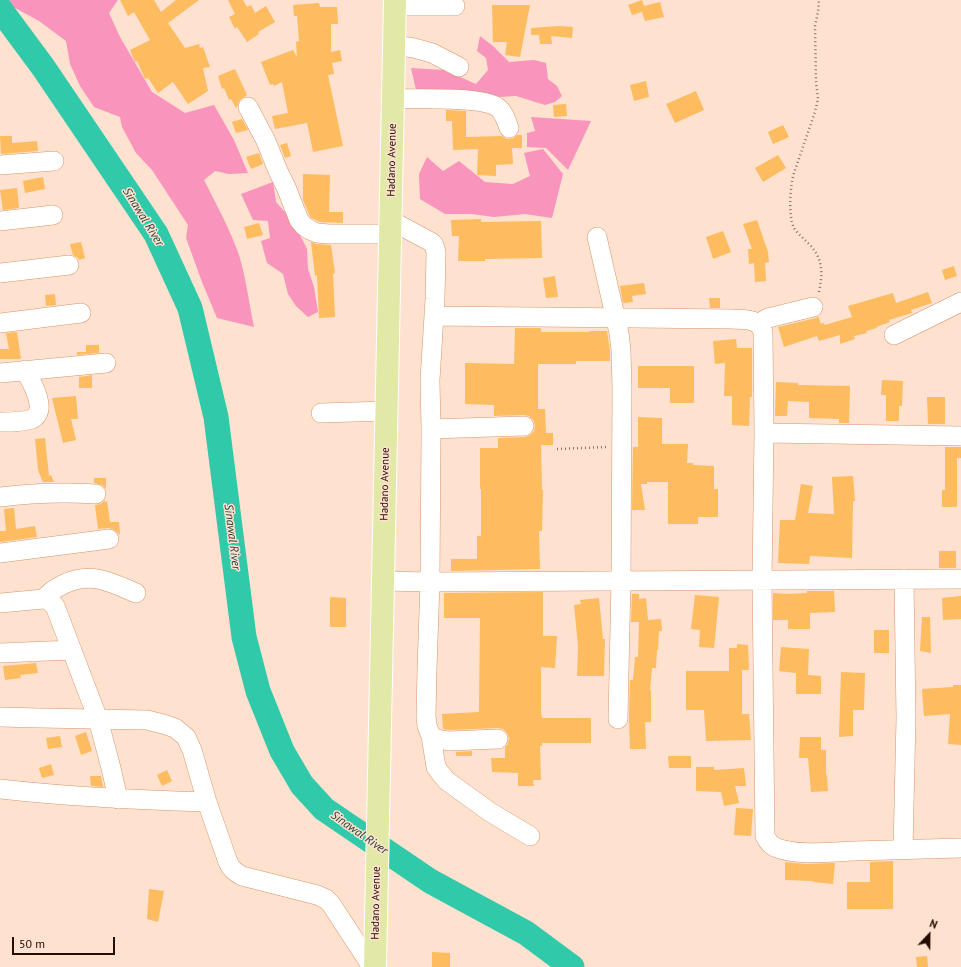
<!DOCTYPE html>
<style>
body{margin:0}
#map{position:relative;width:961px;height:967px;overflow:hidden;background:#fee1cf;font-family:"PT Sans",sans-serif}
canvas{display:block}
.north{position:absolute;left:909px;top:915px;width:40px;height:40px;-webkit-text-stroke:3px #fee1cf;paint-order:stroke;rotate:22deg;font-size:11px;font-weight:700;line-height:16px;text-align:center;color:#240c00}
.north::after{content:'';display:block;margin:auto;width:14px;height:18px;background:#240c00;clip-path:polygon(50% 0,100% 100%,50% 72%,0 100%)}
.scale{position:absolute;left:12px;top:937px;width:103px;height:18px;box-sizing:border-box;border:2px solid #240c00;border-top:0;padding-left:5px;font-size:12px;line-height:14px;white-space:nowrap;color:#240c00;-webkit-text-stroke:3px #fee1cf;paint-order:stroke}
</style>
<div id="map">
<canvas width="961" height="967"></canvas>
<div class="north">N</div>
<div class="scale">50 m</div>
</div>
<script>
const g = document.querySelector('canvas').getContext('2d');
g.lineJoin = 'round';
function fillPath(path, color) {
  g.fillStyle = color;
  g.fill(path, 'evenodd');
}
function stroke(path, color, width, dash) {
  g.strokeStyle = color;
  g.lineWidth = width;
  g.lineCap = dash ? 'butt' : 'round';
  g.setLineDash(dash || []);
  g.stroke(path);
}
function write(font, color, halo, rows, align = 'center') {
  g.font = font + ' "PT Sans",sans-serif';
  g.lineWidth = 3;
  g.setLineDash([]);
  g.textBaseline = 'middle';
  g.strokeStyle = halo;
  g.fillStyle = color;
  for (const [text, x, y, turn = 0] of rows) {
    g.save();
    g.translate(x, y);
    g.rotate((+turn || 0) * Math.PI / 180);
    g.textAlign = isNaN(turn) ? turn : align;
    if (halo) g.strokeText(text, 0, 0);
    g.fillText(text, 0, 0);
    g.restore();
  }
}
fillPath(new Path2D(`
 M5 0H118L109 13 120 37 152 92 185 113 214 105 234 140 248 173 229 174 215 171 204 180C216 204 230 229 239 255 246 278 249 303 254 327L217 318 202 282 186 238 188 225 152 170 136 153 122 127 120 117 94 107 80 86 70 64 66 41 39 21 8 4Z
 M480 36 493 46 509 62 534 60 546 63 548 79 557 86 562 96 555 102 545 105 516 96 482 98 417 94 411 68 444 70 476 84 488 70 486 58 477 51Z
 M531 117 591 121 568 170 546 148 527 147V133L535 131Z
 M543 149 563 174 552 218 525 214 494 217 471 214H445L420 199 419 174 427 157 443 171 459 161 485 182 513 184 530 176 524 153Z
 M273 182 276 202 293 221 307 249 308 269 314 287 318 312 308 317 296 306 288 294 283 274 267 263 261 241 270 238 268 221 253 220 241 194Z`), '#f994bd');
stroke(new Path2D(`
 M0 9 43 67 156 234 190 308 216 417 244 637 258 691 282 751 302 785 324 809 430 881 526 933 572 967`), '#30c9a9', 25);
fillPath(new Path2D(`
 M120 0H154L161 12 176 0H199L168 23 185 48 199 44 200 48 203 47 210 67 203 68 208 91 188 104 173 82 158 93 148 78 145 79 137 61 135 62 130 50 150 40 134 12 128 16Z
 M228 0H243L247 7 251 5 255 13 266 6 275 22 258 32 259 34 247 42 237 27 235 29 229 17 235 14Z
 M642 0 644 6 660 2 664 17 645 21 642 12 632 15 628 5Z
 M319 3 320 7H337L338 24H331V52L340 50 342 61 332 63 334 74 328 75 343 146 313 152 307 123 275 129 272 116 288 113 282 82 274 86 273 84 270 85 261 62 293 50 297 57 296 42 299 41 297 16H294L293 5Z
 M492 5H530L520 57 505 55 507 42H493Z
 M559 26 573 27 572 38 551 36 552 44H540L539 35H531V28Z
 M235 69 247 95 239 101 237 107 236 108 231 99 229 100 224 88 222 89 218 76Z
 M646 81 649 97 634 101 630 85Z
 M696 91 704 110 675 123 666 104Z
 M566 104 567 116 554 117 553 105Z
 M446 110 466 111V137L502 136 507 139 513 138 517 135H522V148H512L513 164 496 165V176L477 175 478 149 453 150 452 121H446Z
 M242 119 248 130 236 133 232 122Z
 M783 125 789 137 773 144 768 132Z
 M0 136H12V143L37 141 38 151 1 154Z
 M287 143 291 156 285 158 280 145Z
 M259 153 263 164 251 169 246 157Z
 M778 155 786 168 763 182 755 168Z
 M303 174 330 175 329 212H343V223L320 222 311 218 309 214 303 200Z
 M43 177 45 189 25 193 23 181Z
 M17 188 19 208 3 210 0 190Z
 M481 219V222L541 221 542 258 485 259V261H458L459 236H452L451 220Z
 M757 220 768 252 769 262 765 263 766 281 755 282 754 263 749 264 748 249H752L743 224Z
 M259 223 263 235 247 239 244 227Z
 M723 231 731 252 713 259 706 237Z
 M81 242 85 258 79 260 78 258 73 255 70 244Z
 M311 242 316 244 331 245 335 273 333 274 335 317 319 318 317 275 315 276Z
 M954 266 957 276 945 280 942 270Z
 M555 276 558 297 546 298 543 278Z
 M644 283 646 294 632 296 633 302 623 303 620 286Z
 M928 292 932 303 911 310 912 313 889 320 890 322 876 327 877 328 866 331 867 333 854 336 855 339 840 344V335L819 341 817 336 784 347 778 327 816 318 818 316 821 324 824 323 825 325 852 317 848 306 893 293 896 303Z
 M55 294 56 305 46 306 45 295Z
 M709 298H720V308H710Z
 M515 328H541V332H589V331H607L610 351V361H576V364H538V409H545L546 433H553V445H541L542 490H543L542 531H539L540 569 451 571V559H477V536H481V489H480V448H498V438L525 437 530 435 534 431 535 426 534 421 529 416 524 415 494 416V405L465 404V363L514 364Z
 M17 332 21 359H0V349H9L6 333Z
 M736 339 737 348H752V397H750L749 426 732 425V396H724L725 363 715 364 713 341Z
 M86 345H99V353L77 355V352H86Z
 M638 366H694V403H670V388H638Z
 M92 375V388H79V377Z
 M882 380 903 381 902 406H899V421H886V395H881Z
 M776 382 798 383V385L850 386 849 423H839V419L809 418V402L788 401 787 416H775Z
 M76 396 78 419H71L76 440 63 443 52 398Z
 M927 397H945V424H928Z
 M638 417 662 418V444H688L687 463H693V465L714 466V489H718V517H698V524H668V482H647V484H641L645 510H632L633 447H638Z
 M45 438 49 476 51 475 54 482H43L38 470 35 439Z
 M945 447H961V458H957V507H942V490H945Z
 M853 476 855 501H853L852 558 810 556 809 564 778 563 780 520H795L801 484 813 486 808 513 834 514 832 477Z
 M94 478H106V489L102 485 94 483Z
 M105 500V502L107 501 110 522H119L120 535 117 532 113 529 108 528 98 529 95 505 101 504Z
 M14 508 16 529 35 526 37 537 0 542V531H6L4 509Z
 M939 551H956V568H939Z
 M807 591H834L835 612 810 613V629H788V620H773V593L787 594 807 593Z
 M543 592V636H557L555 668 541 667V715H542V718H591V743H542V746H540L541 780H533L534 786H518V773L492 772 491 758H505V747L508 744 509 738 507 733 503 729 498 728 450 730 443 729 442 714 479 712 480 618H444V593Z
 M632 594H639V599L646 598 648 620 661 619 662 631H659L658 650H657L656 668H652L650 690H651V722H645L646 749H630L629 718 630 680H633L635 657H638L639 622H631Z
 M695 595 719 597 714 648 699 647 700 630 691 629Z
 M961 596V619L943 620 942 598Z
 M330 597 346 598V627H330Z
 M599 598 603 639H605L604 676H577L578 646 574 605 581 604 580 600Z
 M922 617H930L931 653 920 651Z
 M874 630H889V653H874Z
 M737 644 748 645 749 670H742V714H749L751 740 706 741 704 710H686V671H729V648H737Z
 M781 647 809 649 808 675 821 676V694H796V673L779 671Z
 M36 663 38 673 20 675 21 678 5 680 3 666Z
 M841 672 865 673 864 710H853V736L839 737Z
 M953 685H961V745L948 744 950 714 924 716 922 689 953 687Z
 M86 732 92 751 81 755 75 736Z
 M60 736 62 747 48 749 46 738Z
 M800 737H821V750H826V775H827L828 791 811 792 808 758H799Z
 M472 751V756H456V752Z
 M668 756H691V768H669Z
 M51 764 54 775 42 778 39 768Z
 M696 767H714V770L744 768 746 786H735L739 803 724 806 721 792 696 791Z
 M167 770 172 781 162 786 157 775Z
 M90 776H101L103 787 91 786Z
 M736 808 753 809 751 836 734 835Z
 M893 861V909H847V882H870V862Z
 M785 862 805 864 835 863 833 884 813 882V881L785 880Z
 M149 889 164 891 158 922 147 919Z
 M432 952 450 953V967H432Z
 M927 956 928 967H917L916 957Z`), '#fcbc5f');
const minor = new Path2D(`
 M395 6H455
 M394 45 414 48 432 53 459 67
 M393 99C415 99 481 96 497 107 504 112 506 120 509 128
 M248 107 266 141 278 171 286 187 299 220 304 226 310 230 317 233 329 234H390
 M0 165 54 161
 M390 220 431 242 434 245 436 252 435 299 430 380 431 429 430 582 427 669 426 716 427 726 431 736 437 739 449 741 498 739
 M0 221 53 215
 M597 237 619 333 621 350 622 388 621 581 618 719
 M0 273 69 265
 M435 316 733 319C745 320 759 318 763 332L764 433 762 581 765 836C768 842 771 846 777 848 800 856 830 852 854 851 889 850 925 849 961 848
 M0 323 81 313
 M759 323 768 318 813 307
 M894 335 961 302
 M0 373 106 363
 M321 413 386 411
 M0 422C9 422 24 422 32 419 49 411 31 381 25 370
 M431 429 524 426
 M764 433 961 436
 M0 497C32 493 64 492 96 494
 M0 553 109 539
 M383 581 430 582 961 579
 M44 599C49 592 56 588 64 584 91 571 110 582 136 593
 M0 603 44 599 48 600 55 606 98 719 111 768 118 799
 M0 653 72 650
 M0 717 39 718 147 720 163 724 175 728 186 737 192 750 207 802 228 862C231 869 235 872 242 876L317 895 326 899 331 904 372 967
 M431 736 436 767 441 774 447 781 490 812 530 836
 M0 789C69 797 138 800 207 802
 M903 849 906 718 904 579`);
const major = new Path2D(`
 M375 967 395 0`);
stroke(minor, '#d89568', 20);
stroke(major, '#fff', 24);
stroke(new Path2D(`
 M819 292C823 273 823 258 809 244 804 239 798 234 794 228 788 216 790 186 794 173L815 112 818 99 816 82 815 26 818 12 819 0
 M557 449 607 447`), '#8d7364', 2.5, [1, 3]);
stroke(minor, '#fff', 19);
stroke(major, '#e2e9a7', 22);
write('11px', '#240c00', '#fee1cf', [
 ["Hadano Avenue",392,160,-89],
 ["Hadano Avenue",385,484,-89],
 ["Hadano Avenue",376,903,-89]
]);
write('italic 12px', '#213f37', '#fee1cf', [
 ["Sinawal River",143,217,58],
 ["Sinawal River",232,537,83],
 ["Sinawal River",359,833,35]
]);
</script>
